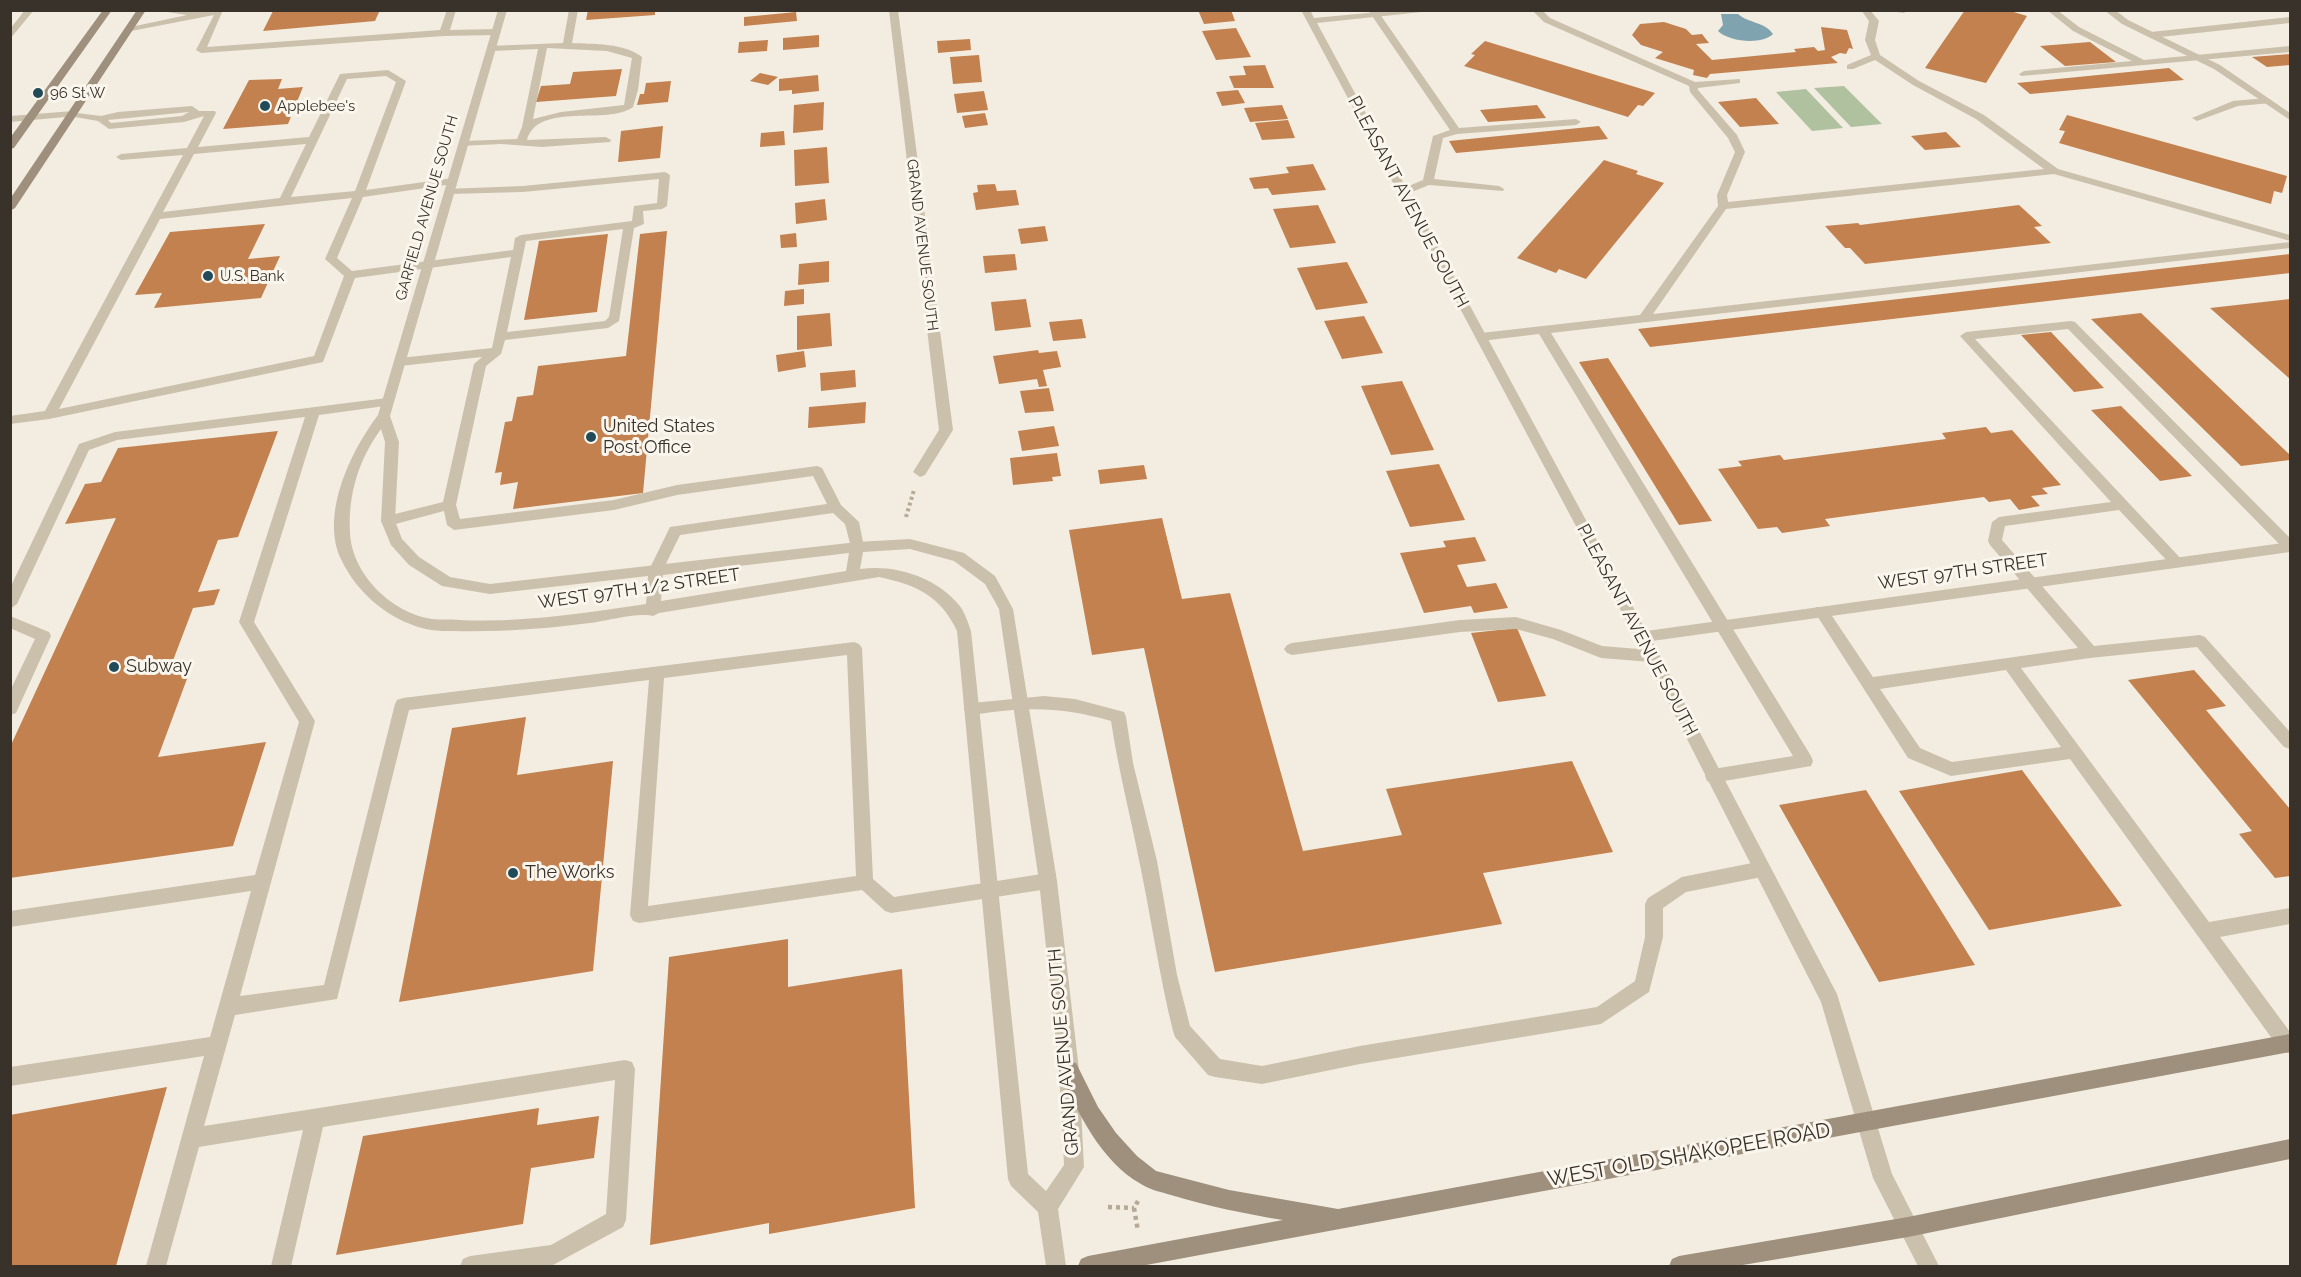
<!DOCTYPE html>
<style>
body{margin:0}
#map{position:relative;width:2301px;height:1277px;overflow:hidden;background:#f2ede0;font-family:Raleway,sans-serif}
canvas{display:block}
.frame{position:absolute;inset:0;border:12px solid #39322b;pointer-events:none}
</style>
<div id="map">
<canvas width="2301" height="1277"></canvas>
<div class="frame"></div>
</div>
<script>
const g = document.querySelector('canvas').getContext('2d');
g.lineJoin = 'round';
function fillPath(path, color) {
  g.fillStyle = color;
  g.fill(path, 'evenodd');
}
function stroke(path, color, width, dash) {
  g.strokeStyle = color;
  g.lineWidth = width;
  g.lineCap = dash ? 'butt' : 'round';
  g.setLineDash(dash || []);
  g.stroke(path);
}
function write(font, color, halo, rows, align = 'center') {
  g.font = font + ' Raleway,sans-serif';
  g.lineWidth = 6;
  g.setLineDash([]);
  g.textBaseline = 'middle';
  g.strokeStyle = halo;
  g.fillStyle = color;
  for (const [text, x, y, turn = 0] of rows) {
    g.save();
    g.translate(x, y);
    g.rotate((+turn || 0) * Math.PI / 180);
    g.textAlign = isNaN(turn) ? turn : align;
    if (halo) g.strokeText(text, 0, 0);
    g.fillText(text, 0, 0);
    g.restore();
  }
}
fillPath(new Path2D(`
 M1844 86 1882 124 1851 127 1814 88Z
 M1806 89 1843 128 1812 131 1776 92Z`), '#b0c1a0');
fillPath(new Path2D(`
 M1721 14H1738C1748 23 1765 22 1773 34 1762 45 1729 42 1718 31L1723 25Z`), '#80a4af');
fillPath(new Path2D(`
 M380 10 375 21 263 31 273 11Z
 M588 10H655V15L586 20Z
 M1198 10H1231L1235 21 1204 24Z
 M1965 10H2007L2027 16 1986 83 1925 68Z
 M796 12 797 21 744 26V17Z
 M1664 22 1686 29 1692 35 1702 34 1709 43 1696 44 1712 60 1796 52 1794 49 1814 47 1818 51 1825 50 1821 27 1847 30 1853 49 1849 48 1846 54 1840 53 1831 57 1838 63 1710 74 1707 78 1693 75 1694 70 1655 58 1663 52 1641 45 1632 35 1640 24Z
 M1236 28 1251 57 1216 60 1202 31Z
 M819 35V47L783 50V38Z
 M970 39 971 50 938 53 937 41Z
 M768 40 767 51 738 53 739 42Z
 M1485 41 1655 93 1643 106 1638 105 1628 117 1464 66 1475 55 1471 54Z
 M2090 42 2116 62 2065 66 2040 46Z
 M2290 54V65L2267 67 2252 57Z
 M979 55 982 82 953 84 950 57Z
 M1265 65 1274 88H1234L1229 76 1246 75 1243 66Z
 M2169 68 2184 80 2030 94 2017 83Z
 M622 69 616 96 536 102 541 86 570 84 573 72Z
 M760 73 778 77 768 85 750 81Z
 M818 75 819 91 792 94V90L779 91V79Z
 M282 79 278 89 303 87 288 124 223 129 249 80Z
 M671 81 668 102 637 105 640 94H644L646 83Z
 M1238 90 1245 103 1222 106 1216 92Z
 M984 91 988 110 957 113 954 94Z
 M1756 98 1779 124 1740 127 1718 102Z
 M824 102 823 130 793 133 794 105Z
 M1282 105 1288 119 1250 122 1244 108Z
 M1537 105 1546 118 1488 122 1480 110Z
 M985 113 988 125 965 128 962 116Z
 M2067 115 2287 176 2282 193 2274 191 2271 204 2059 143 2065 131 2059 130Z
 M1288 120 1295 138 1262 140 1255 123Z
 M663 126 660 158 618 162 621 131Z
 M1599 126 1608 139 1456 153 1449 141Z
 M784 131 785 145 760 147 761 133Z
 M1946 132 1961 147 1925 150 1911 136Z
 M827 147 829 183 795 186 794 150Z
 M1604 160 1638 171 1636 174 1664 183 1586 279 1559 269 1556 273 1517 258Z
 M1313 164 1326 190 1272 195 1268 188 1254 189 1249 178 1289 173 1286 167Z
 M995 184 997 191 1016 190 1019 205 976 210 973 193 978 192 977 185Z
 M825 199 827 220 796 224 795 203Z
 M1318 205 1336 243 1290 248 1273 209Z
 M2019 205 2042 226 2034 227 2051 243 1865 264 1850 248H1845L1825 226 1858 223 1860 225Z
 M265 224 248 259 280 256 261 298 154 308 162 293 135 295 170 232Z
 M1045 226 1048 241 1021 244 1018 229Z
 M667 231 643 493 513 509 518 482 500 485 502 472 495 473 505 422 512 421 517 397 533 395 538 366 626 356 640 234Z
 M796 233 797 247 781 248 780 235Z
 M608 234 597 312 524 320 539 241Z
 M1015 254 1017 270 985 273 983 256Z
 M2290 254V273L1650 347 1638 329Z
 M829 261V282L798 285 799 264Z
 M1347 262 1368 303 1316 310 1297 268Z
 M804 289V304L784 306 785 291Z
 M1026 299 1031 327 995 331 991 302Z
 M2290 299V379L2210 308Z
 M830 313 832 346 797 350V316Z
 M2141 313 2290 455V460L2241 466 2091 319Z
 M1364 316 1383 353 1342 359 1324 321Z
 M1082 319 1086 338 1053 341 1049 322Z
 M2051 332 2104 388 2074 392 2021 335Z
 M1038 350 1039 353 1057 351 1061 367 1043 370 1047 386 1039 387 1037 379 999 384 993 356Z
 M804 351 806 367 778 372 776 355Z
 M1608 358 1712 521 1679 525 1579 362Z
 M855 370 856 387 821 391 820 373Z
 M1402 381 1434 450 1391 455 1361 386Z
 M1049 388 1054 411 1025 413 1020 391Z
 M866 402 865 423 808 428 809 407Z
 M2121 406 2192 476 2160 481 2091 410Z
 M1054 426 1059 446 1022 451 1018 431Z
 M1986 427 1991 433 2012 430 2061 485 2042 488 2048 494 2031 496 2040 506 2019 510 2010 499 1989 502 1984 497 1825 519 1830 526 1782 533 1777 527 1758 529 1718 469 1742 466 1738 461 1780 455 1784 460 1946 439 1942 433Z
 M278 431 238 537 218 540 198 592 220 589 214 605 193 608 169 671 191 668 158 757 266 742 233 846 10 878V747L116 518 65 524 85 484 101 482 118 448Z
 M1057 453 1061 476 1052 477 1053 481 1013 485 1010 458Z
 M1439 464 1465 520 1410 527 1386 471Z
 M1144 465 1147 479 1100 484 1098 470Z
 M1162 518 1182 599 1230 593 1303 851 1402 835 1386 789 1572 761 1613 852 1483 873 1502 924 1215 972 1144 648 1092 655 1069 530Z
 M1475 537 1486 561 1457 565 1467 587 1496 583 1508 608 1474 613 1471 606 1424 613 1400 553 1446 547 1443 541Z
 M1517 628 1546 696 1498 702 1471 633Z
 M2194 670 2226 706 2206 710 2290 809V876L2275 878 2239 834 2252 831 2128 680Z
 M526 717 517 775 613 761 593 971 399 1002 452 728Z
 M2022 770 2122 906 1989 930 1899 791Z
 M1866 790 1975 965 1879 982 1779 805Z
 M788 939V987L902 969 915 1208 769 1234V1223L650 1245 669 957Z
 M167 1087 116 1266H10V1115Z
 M539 1108 537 1125 599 1116 594 1158 531 1168 523 1224 336 1255 363 1136Z`), '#c2814f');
stroke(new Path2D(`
 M906 517 914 490`), '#b6aa96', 4, [3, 3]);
stroke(new Path2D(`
 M1138 1201 1134 1208 1138 1231
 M1108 1207 1134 1208`), '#b6aa96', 4.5, [4, 4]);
fillPath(new Path2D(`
 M25 10H34L10 39V29Z
 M154 10H223L207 47 440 30 447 10H456L450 30 496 29 501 32 496 35 444 36 201 53 196 50 214 15 126 32V28L187 15Z
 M569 10H578L572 43C594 44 624 43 642 57L638 90 633 107C608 126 538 101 527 140L606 137 611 140 610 142 542 147 501 144 460 146 459 144 464 141 517 139 522 127 538 49 492 51 489 50V46L563 43ZM547 48 607 51 632 58 624 105 561 112 533 119Z
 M1368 10H1377L1459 128 1576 119 1581 122 1576 125 1457 134 1443 138 1434 179 1499 186 1504 189 1503 191 1429 185 1407 194H1399V190L1423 180 1433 136 1450 130Z
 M1532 10H1542L1550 18 1695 82 1740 79V83L1698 88V90L1737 135 1745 152 1727 195 1728 202 2044 169 1976 119 1913 85 1875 60 1853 69H1847V65L1871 55 1865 40 1869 21 1861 10H1870L1879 21 1875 40 1880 55 1919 81 1984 115 2058 169 2290 235V241L2054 174 1726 209 1653 314 2290 242V248L1551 333 1811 756 1813 761 1811 766 1713 783 1707 781 1705 776 1707 771 1713 769 1793 756 1539 334 1481 341 1475 337 1481 333 1640 315 1718 206 1717 195 1735 152 1728 138 1690 92 1689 86 1544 22Z
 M1882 10H1908L1904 13Z
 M2047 10H2057L2079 27 2144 60 2290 46V52L2021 76 2019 74 2024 71 2132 61 2073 31Z
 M2290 17V23L2151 38 2146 35 2151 32Z
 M388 70 406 81 366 190 453 178 458 181 453 184 363 197 337 258 352 271 513 250 515 238 521 235 632 221 634 206 657 203 659 179 523 192 450 194 445 191 446 189 523 186 665 172 670 175 667 206 662 209 643 211 644 224 634 228 619 321 608 328 505 340 501 354 486 366 456 505 460 519 614 500 677 485 817 466 822 468 841 505 859 522 864 547 862 551H852L845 524 833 513 680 535 661 574H651L649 570 670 527 827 504 813 476 677 495 614 510 454 530 447 525 444 511 388 526 383 525 381 521 383 517 443 502 474 364 482 357 400 366 394 362 400 358 492 348 511 257 355 278 323 362 49 419 10 424V416L45 411 183 155 121 160 116 157 121 154 187 148 204 116 184 122 109 129 98 121 69 116V112L101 116 118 112 192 106 199 111H215L216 113 198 147 309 137 340 74ZM386 76 396 82 355 191 291 197 347 79ZM189 112 182 116 111 123 108 120ZM306 144 280 198 163 212 194 154ZM352 198 325 259 344 276 314 356 59 409 160 219ZM623 229 609 317 605 321 507 332 526 241Z
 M2267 98 2272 101 2271 103 2238 106 2197 121 2192 118 2233 101Z
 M2071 321 2075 322 2290 538V551L2285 550 2068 329 1975 339 2184 562 2177 567 2172 566 2119 510 2005 526 2002 540 2094 646 2200 635 2205 637 2290 732V749L2284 747 2197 647 2090 658 2021 668 2209 922 2290 908V924L2220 937 2290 1032V1052L2288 1053 2281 1051 2070 759 1951 776 1908 758 1814 611 1816 607H1826L1873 677 2078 648 1990 545 1988 541 1992 522 1999 517 2111 502 1960 336 1966 332ZM2006 670 2061 747 1952 762 1920 748 1880 689Z
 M387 398 392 399 393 402 392 405 319 415 254 622 315 721 240 996 324 985 395 704 397 700 403 698 854 642 859 644 862 648 873 879 894 897 1048 873 1054 876 1057 881 1054 886 1048 889 891 913 885 911 862 890 639 923 633 921 630 915 649 680 409 710 337 999 235 1015 204 1126 625 1060 632 1062 635 1069 626 1220 623 1227 553 1265 460 1266 463 1259 470 1256 551 1245 606 1214 615 1080 323 1127 291 1266H271L303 1130 199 1147 166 1266H146L204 1056 10 1086V1067L210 1037 251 891 10 927V911L255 875 299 722 239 622 305 417 117 440 89 450 17 604 10 609V588L79 444 115 432ZM847 655 856 876 648 906 664 678Z
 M10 616 49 632 51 636 16 713 10 715V691L35 639 10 628Z
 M1516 617 1561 630 1602 646 1651 650 1656 652 1659 656 1656 660 1651 662 1601 658 1553 639 1516 629 1460 632 1292 655 1287 653 1284 649 1287 645 1292 643 1460 620Z
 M1044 696 1075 699 1124 712 1126 717 1133 763 1157 861 1177 975 1190 1026 1220 1059 1262 1066 1360 1046 1597 1007 1635 981 1645 937V904L1648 898 1682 877 1762 861 1768 864 1771 869 1768 874 1762 877 1686 892 1663 908V937L1649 992 1601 1024 1360 1064 1262 1084 1215 1077 1208 1075 1175 1037 1173 1031C1159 974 1151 917 1139 860 1130 814 1118 768 1111 721 1059 706 1025 707 972 715L966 713 964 709 966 705 972 703Z`), '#cbc0ac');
fillPath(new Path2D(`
 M889 10H898L953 430 925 475 920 477 913 472 939 430Z
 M1301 10H1310L1314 18 1400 10H1441L1317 23 1646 631 2290 542V552L1652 641 1837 994 1892 1174 1939 1266H1918L1873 1178 1821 1002 1635 637Z
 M2104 10H2115L2128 20 2220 65 2290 113V120L2214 69 2122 24Z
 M73 111 78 114 77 116 10 122V116Z`), '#cbc0ac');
fillPath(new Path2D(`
 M498 10H507L390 416 399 442 395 521 402 539 419 557 450 577 490 584 857 542 910 539 964 553 995 576 1013 609 1057 881 1079 1070 1084 1167 1058 1209 1066 1266H1046L1038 1212 1011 1186 1008 1179 957 631C940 595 916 585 879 577L659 613 653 616C639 612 606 621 590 623 544 629 500 632 453 631 446 631 438 631 431 630 392 623 357 594 341 559 320 514 351 451 378 415ZM381 429 385 442 381 521 391 545 409 565 442 586 490 594 648 576 646 604C584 613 522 623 459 620 450 619 441 620 432 619 391 613 351 573 350 532 348 494 359 459 381 429ZM910 549 954 561 985 584 999 609 1039 881 1059 1070 1064 1165 1046 1191 1028 1174 971 631C968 623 965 612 959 605 936 577 895 564 860 569L863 552ZM849 553 846 571 661 601 663 575Z`), '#cbc0ac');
fillPath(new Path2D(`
 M103 10H112L14 148 10 149V138Z
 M137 10H146L15 208 10 211V199Z
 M2290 1034V1052L1141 1266H1078L1081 1259 1088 1256 1283 1220C1245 1214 1208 1206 1171 1195 1161 1192 1150 1190 1141 1184 1101 1162 1076 1110 1059 1070L1062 1063 1069 1061 1076 1063 1098 1107 1116 1133 1137 1156 1156 1171 1229 1190 1338 1209Z
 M2290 1139V1159L1908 1237 1737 1266H1669L1672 1259 1679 1256 1908 1217Z`), '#9e907d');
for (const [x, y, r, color] of [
 [38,93,6,"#214b59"],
 [265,106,6,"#214b59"],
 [208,276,6,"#214b59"],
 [591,437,6,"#214b59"],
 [114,667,6,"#214b59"],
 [513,873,6,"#214b59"]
]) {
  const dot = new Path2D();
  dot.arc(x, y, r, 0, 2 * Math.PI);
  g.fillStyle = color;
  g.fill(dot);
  stroke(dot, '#faf6ed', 2);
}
write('15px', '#39322b', '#faf6ed', [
 ["96 St W",50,93],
 ["Applebee's",277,106],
 ["U.S. Bank",220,276]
], 'left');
write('15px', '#39322b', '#faf6ed', [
 ["GARFIELD AVENUE SOUTH",427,208,-74],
 ["GRAND AVENUE SOUTH",922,245,83]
]);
write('18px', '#39322b', '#faf6ed', [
 ["PLEASANT AVENUE SOUTH",1408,202,62],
 ["WEST 97TH STREET",1963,572,-8],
 ["WEST 97TH 1/2 STREET",639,589,-8],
 ["PLEASANT AVENUE SOUTH",1637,630,62],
 ["GRAND AVENUE SOUTH",1064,1052,-95]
]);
write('18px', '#39322b', '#faf6ed', [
 ["United States",603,427],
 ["Post Office",603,448],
 ["Subway",126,667],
 ["The Works",525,873]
], 'left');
write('21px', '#39322b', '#faf6ed', [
 ["WEST OLD SHAKOPEE ROAD",1689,1155,-10]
]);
</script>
